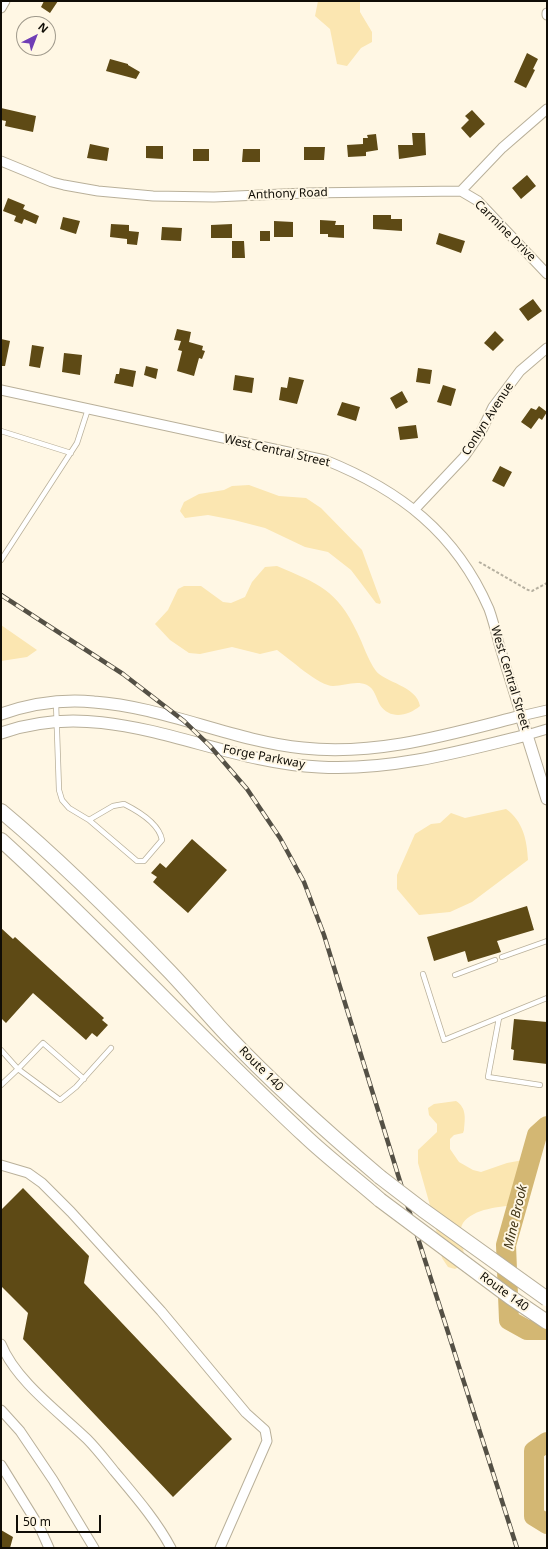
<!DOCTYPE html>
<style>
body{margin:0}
#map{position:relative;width:548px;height:1549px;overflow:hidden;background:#fff7e4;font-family:"Noto Sans",sans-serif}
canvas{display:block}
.frame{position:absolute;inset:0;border:2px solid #100d06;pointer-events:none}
.north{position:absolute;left:16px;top:16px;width:40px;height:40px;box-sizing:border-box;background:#fff7e4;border:1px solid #9f998b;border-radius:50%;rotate:42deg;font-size:11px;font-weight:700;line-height:16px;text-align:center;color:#100d06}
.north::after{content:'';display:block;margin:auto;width:14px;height:18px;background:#6f3db5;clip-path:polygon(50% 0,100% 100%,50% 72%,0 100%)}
.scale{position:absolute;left:16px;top:1515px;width:85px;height:18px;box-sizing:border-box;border:2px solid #100d06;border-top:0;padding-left:5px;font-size:12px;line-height:14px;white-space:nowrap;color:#100d06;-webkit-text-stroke:3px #fff7e4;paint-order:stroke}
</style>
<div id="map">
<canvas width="548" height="1549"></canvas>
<div class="frame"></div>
<div class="north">N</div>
<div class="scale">50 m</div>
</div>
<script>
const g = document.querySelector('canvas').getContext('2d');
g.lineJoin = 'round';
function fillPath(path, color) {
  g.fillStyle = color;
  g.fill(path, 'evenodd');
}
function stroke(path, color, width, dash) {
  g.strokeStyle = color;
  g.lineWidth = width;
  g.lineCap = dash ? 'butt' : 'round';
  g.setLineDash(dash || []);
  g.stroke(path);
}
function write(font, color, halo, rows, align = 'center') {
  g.font = font + ' "Noto Sans",sans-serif';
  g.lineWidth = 4;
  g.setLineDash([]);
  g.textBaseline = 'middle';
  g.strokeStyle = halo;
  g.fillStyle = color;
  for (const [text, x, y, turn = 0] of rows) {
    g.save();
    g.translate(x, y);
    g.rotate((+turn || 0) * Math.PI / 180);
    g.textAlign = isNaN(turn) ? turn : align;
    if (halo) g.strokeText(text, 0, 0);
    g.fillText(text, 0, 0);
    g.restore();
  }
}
fillPath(new Path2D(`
 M318 1H360V12L372 32V42L361 48 347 66 337 64 330 29 315 16Z
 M249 485 279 496 306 498 321 508 362 550 381 602 380 604 376 603 351 570 328 552 305 547 265 528 234 520 208 515 185 518 180 511 184 502 199 494 224 490 232 486Z
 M277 566C319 584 337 590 357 632 363 644 368 660 376 671 384 682 417 686 420 706 408 716 390 720 380 705 376 698 375 689 367 685 356 680 344 686 333 686 319 686 290 659 277 650L260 654 232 647 200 654 189 653 170 640 155 624 168 610 178 589 184 586H201L223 602 231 603 245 597 252 582 265 567Z
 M1 625 37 650 27 657 1 661Z
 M506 809C523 821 527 840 528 860L472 902 450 912 419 915 397 889V875L415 834 431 824 440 823 451 813 465 818Z
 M456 1101C467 1108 465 1119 464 1130L463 1133 454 1135 450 1139V1149L459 1162 473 1170 481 1172 507 1163 534 1158 526 1185 516 1205C500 1207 474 1208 463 1223 454 1237 475 1261 455 1269L448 1267 442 1258 433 1216 418 1163V1150L437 1132V1124L429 1115 428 1108 434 1104Z`), '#fbe6b1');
stroke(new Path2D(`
 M547 1126 537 1135 506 1245 509 1320 527 1330H547
 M547 1442 534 1451V1516L547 1524`), '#d3b773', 20);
fillPath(new Path2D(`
 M44 1H58L50 13 41 7Z
 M527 53 538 59 533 69 535 70 526 88 514 82Z
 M110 59 128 64V65L140 72 136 79 106 71Z
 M1 108 36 116 33 132 5 126 6 121 1 120Z
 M472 110 485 124 470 138 461 128 469 120 465 116Z
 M412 133H425L426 155 399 159 398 145H413Z
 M376 134 378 150 366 152V156L348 157 347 145 363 144V138H368L367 135Z
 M90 144 109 148 107 161 87 158Z
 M146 146H163V159L146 158Z
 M304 147H325L324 160H304Z
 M193 149H209V161H193Z
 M243 149H260V162H242Z
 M527 175 536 186 521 199 512 188Z
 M8 198 25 205 23 209 39 216 36 224 24 219 22 224 14 221 16 216 3 211Z
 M373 215H391V219H402V231L373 229Z
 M63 217 80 221 76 234 60 229Z
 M320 220 336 221 335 225H344V238L328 237V234H320Z
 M274 221 293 222V237H274Z
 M111 224 129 225V231L139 232 137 245 127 244V239L110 237Z
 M232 224V238H211V225Z
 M162 227 182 228 181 241 161 240Z
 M260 231H270V241H260Z
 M439 233 465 241 461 253 436 244Z
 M232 241H244L245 258H232Z
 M533 299 542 311 528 321 519 309Z
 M177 329 191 332 189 342 203 346 202 350 205 351 202 359 199 358 194 376 177 371 182 351 178 350 181 341 174 340Z
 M495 331 504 340 493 351 484 343Z
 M1 339 10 341 5 366H1Z
 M32 345 44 347 40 368 29 366Z
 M64 353 82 355 80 375 62 372Z
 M146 366 158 369 156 379 144 375Z
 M120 368 136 371 133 387 114 383 116 374H119Z
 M418 368 432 370 430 384 416 382Z
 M235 375 254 378 252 393 233 390Z
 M289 377 304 380 297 404 279 400 281 387 287 388Z
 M443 385 456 389 451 406 437 402Z
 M402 391 408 402 396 409 390 398Z
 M342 402 360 407 356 421 337 415Z
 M539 406 547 412 542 420 539 418 531 429 521 422 531 408 536 410Z
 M416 425 418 438 400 440 398 427Z
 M500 466 512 472 504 487 492 481Z
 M192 839 227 870 188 913 153 882 157 877 151 873 160 863 166 868Z
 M527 906 534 930 497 941 501 952 468 962 465 951 434 961 427 937Z
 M1 928 13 939 15 937 104 1018 102 1020 108 1025 97 1037 92 1033 86 1040 33 993 6 1023 1 1018Z
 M514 1019 547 1022V1064L513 1060 514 1050 511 1049Z
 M23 1188 89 1256 84 1283 232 1439 173 1497 23 1339 28 1313 1 1286V1210Z
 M1 1530 13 1537 10 1548H1Z`), '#5e4a15');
const service = new Path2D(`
 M1 431 71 453
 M1 560 77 443 88 409
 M56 703 59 790 62 800 69 808 89 820 137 861H144L162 840C159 823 138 811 124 804L113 806 89 820
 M502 957 547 941
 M423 974 444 1040 547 998
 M455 975 495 960
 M499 1018 488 1077 540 1085
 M1 1050 18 1069 43 1043 84 1079
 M1 1085 18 1069 60 1100 76 1087 111 1048`);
const minor = new Path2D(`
 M1 8 5 1
 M547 15V13
 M1 161 52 182 64 185 98 191 153 196 214 197 305 193 461 191 502 148 547 109
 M461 191 478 201 547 274
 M1 390 325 460C400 490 456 533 489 609 493 620 496 632 499 644 506 668 514 692 521 716L547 710
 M415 509 464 457 480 434 493 407 520 371 547 348
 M527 735 547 729
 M1 1165 28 1173 42 1183 71 1212 161 1311 246 1413 265 1430 267 1441 220 1548
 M1 1344C16 1381 59 1412 87 1439 97 1449 106 1461 115 1472 135 1496 156 1520 171 1548
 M1 1410 20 1431 53 1480 94 1548
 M1 1465 40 1528 49 1548`);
const tertiary = new Path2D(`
 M1 714C30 704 63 699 94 702 165 707 232 741 303 748 378 756 450 734 521 716L547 799
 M1 733C111 694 210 762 319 767 390 771 459 752 527 735`);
const primary = new Path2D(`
 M1 811C61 861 116 916 170 972 189 992 207 1014 227 1035 275 1086 327 1132 380 1177
 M1 840C106 935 201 1039 304 1135 328 1158 355 1178 380 1200`);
stroke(service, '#b9b09a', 6);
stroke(minor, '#b9b09a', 11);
stroke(tertiary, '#b9b09a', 13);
stroke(primary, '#b9b09a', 16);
stroke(new Path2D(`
 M479 562 528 590 532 591 547 583`), '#b6b0a0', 2, [3, 2]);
stroke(service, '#fff', 4.5);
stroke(minor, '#fff', 9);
stroke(tertiary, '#fff', 11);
stroke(primary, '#fff', 14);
const rail = new Path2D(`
 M1 595 123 674 184 721 210 746 247 789 280 838 304 882 324 935 407 1204 517 1548`);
stroke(rail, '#545045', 4.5);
stroke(rail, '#fff7e4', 3, [9]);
const primaryBridge = new Path2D(`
 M380 1177 423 1210 547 1299
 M380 1200 510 1297 547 1322`);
stroke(primaryBridge, '#b9b09a', 16, []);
stroke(primaryBridge, '#fff', 14);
write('12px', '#100d06', '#fff7e4', [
 ["Anthony Road",288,194,-2],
 ["Carmine Drive",505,231,45],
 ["Conlyn Avenue",488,419,-57],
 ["West Central Street",277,451,13],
 ["West Central Street",510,678,73],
 ["Forge Parkway",264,757,11],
 ["Route 140",261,1069,45],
 ["Route 140",504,1292,36]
]);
write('italic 13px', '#403416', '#fff7e4', [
 ["Mine Brook",516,1217,-77]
]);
</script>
